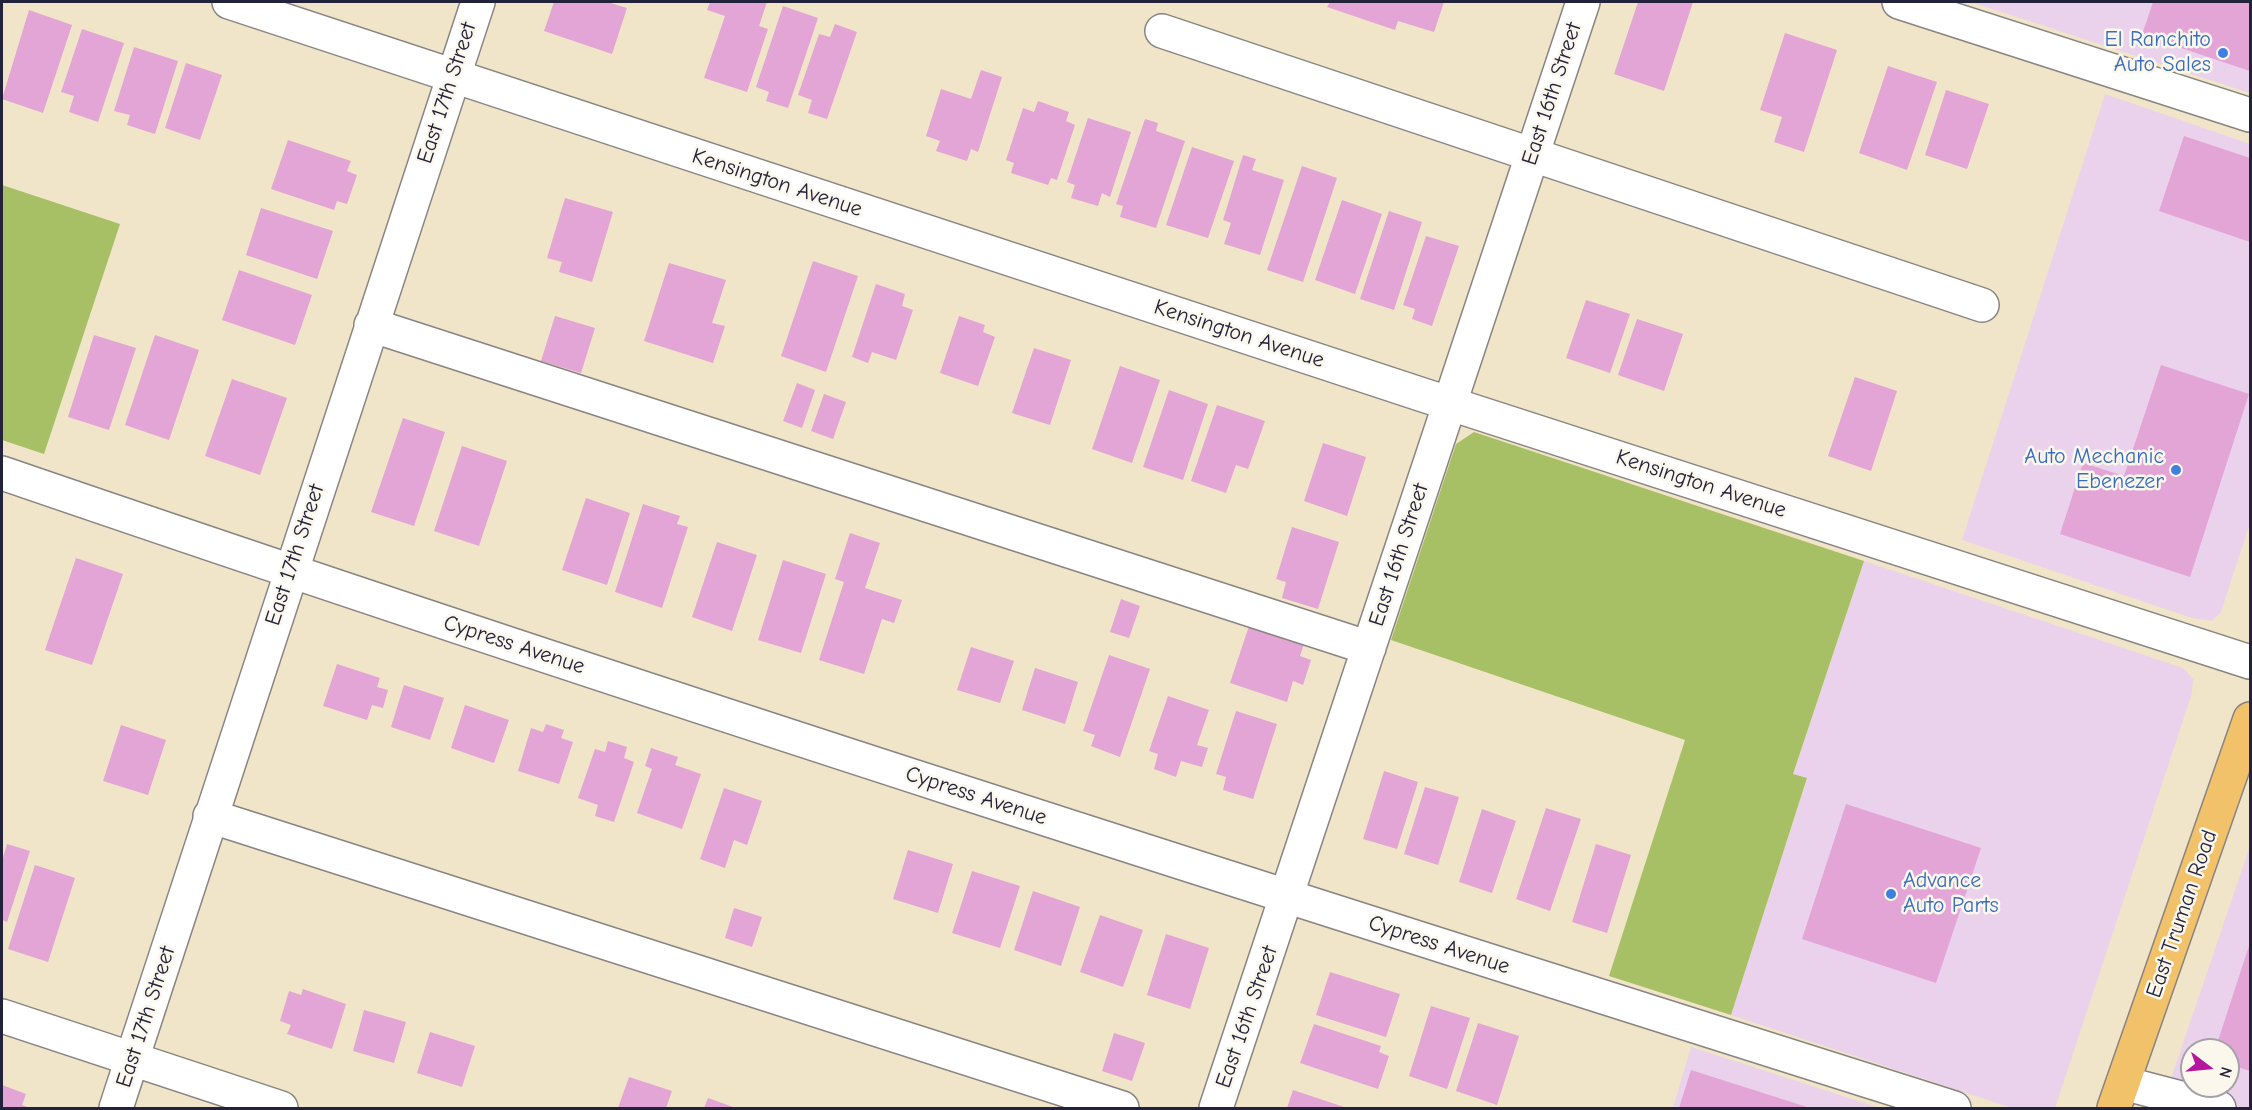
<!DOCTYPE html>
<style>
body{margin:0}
#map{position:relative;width:2252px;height:1110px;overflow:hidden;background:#f0e5c8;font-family:"Comic Neue",sans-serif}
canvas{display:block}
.frame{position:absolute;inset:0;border:3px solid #22223b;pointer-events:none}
.north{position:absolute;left:2180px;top:1038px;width:60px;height:60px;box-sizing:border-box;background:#fbf7ec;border:2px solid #a4a2a5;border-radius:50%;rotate:106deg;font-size:16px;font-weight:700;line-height:24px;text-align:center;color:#22223b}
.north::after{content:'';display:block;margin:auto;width:21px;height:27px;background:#b5179e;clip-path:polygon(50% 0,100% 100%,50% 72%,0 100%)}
</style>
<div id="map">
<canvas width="2252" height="1110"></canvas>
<div class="frame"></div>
<div class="north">N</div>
</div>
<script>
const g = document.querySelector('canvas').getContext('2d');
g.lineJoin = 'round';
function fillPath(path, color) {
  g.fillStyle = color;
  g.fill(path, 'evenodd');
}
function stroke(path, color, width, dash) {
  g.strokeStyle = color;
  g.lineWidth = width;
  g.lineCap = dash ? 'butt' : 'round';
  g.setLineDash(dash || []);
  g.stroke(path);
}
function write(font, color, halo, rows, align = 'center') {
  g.font = font + ' "Comic Neue",sans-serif';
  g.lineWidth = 5;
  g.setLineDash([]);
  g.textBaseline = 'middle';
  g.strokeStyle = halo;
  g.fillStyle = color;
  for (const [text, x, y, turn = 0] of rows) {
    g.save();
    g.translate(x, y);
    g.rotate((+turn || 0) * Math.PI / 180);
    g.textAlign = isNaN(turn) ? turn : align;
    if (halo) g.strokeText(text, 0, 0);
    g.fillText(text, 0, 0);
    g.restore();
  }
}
fillPath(new Path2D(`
 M1971 2H2250V93Z
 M2105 94 2250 144V523L2221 612 2212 621 2192 618 1962 540Z
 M1864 561 2183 668 2193 679 2192 693 2055 1108H2012L1731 1015 1807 779 1793 774Z
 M2250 846V1108H2161ZM2192 1050H2228V1086H2192Z
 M1691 1047 1880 1108H1673Z`), '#ead1ec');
fillPath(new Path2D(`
 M2 185 120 224 44 454 2 440Z
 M1474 432 1864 561 1793 774 1807 778 1731 1015 1609 976 1685 740 1391 640 1456 444Z`), '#a8c065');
fillPath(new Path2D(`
 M554 2H607L627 8 612 54 544 31Z
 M710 2H767L759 26 768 29 747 92 704 78 725 16 707 10Z
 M1330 2H1444L1434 32 1398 21 1395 30 1327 7Z
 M1638 2H1693L1664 91 1614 74Z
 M2153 2H2250V71L2142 35Z
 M783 6 818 18 788 108 766 101 769 92 756 87Z
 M29 10 72 25 43 113 2 99Z
 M835 24 857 32 827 119 808 113 812 100 798 95 819 34 830 37Z
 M82 29 124 43 98 122 69 112 74 96 61 92Z
 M1785 33 1837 50 1804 152 1774 142 1782 117 1760 110Z
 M134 47 178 61 155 134 127 125 130 115 114 111Z
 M186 63 222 75 200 140 165 128Z
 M1888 66 1937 82 1907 170 1859 153Z
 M981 70 1002 77 978 152 971 149 967 161 936 151 940 141 926 136 941 89 971 99Z
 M1946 90 1989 104 1967 169 1925 155Z
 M1038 101 1069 112 1066 121 1075 125 1057 180 1051 178 1048 185 1011 173 1014 163 1006 160 1023 108 1034 112Z
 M1088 118 1131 132 1110 197 1102 193 1098 206 1071 198 1075 185 1067 182Z
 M1145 119 1158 123 1156 131 1185 141 1156 228 1120 217 1123 206 1116 204Z
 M2184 136 2250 158V242L2159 211Z
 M288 140 351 161 347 171 357 175 347 204 337 201 334 210 271 189Z
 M1192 147 1234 161 1208 238 1166 225Z
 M1243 155 1256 159 1252 170 1284 180 1260 255 1224 244 1231 223 1223 220Z
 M1302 166 1337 178 1303 282 1267 270Z
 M565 198 613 212 592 282 559 272 562 262 547 258Z
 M1342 200 1382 214 1355 294 1315 280Z
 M261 208 333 231 317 279 246 255Z
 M1389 211 1422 222 1394 310 1360 299Z
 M1426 236 1459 246 1432 326 1412 319 1415 309 1403 305Z
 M813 261 858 276 826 372 781 356Z
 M669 263 726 280 712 323 725 326 713 363 644 341Z
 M239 270 312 295 295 345 222 320Z
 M876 284 905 294 902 306 913 310 896 360 872 352 868 363 852 357Z
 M1586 300 1630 314 1610 373 1566 358Z
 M555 316 595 328 581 373 541 361Z
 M959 316 985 325 983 332 995 337 978 386 940 373Z
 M1637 319 1683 334 1664 391 1618 375Z
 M94 335 136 348 109 430 68 417Z
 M155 335 199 350 169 440 125 425Z
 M1034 348 1071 360 1050 425 1012 413Z
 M2161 365 2249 394 2190 577 2060 534 2083 463 2124 476Z
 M1120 366 1160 380 1132 463 1092 449Z
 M1855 377 1897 391 1871 471 1828 456Z
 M232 379 287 398 260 475 205 456Z
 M797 383 815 390 802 428 783 421Z
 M1169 390 1208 404 1183 480 1143 467Z
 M824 394 846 402 833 439 811 431Z
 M1217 405 1265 421 1248 469 1236 465 1226 493 1191 481Z
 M403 418 445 432 414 526 371 512Z
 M1323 443 1366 457 1347 516 1304 501Z
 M462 446 507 461 479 546 434 531Z
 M586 498 630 513 607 585 562 570Z
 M643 504 680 516 677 524 688 527 662 608 615 592Z
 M1292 527 1339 542 1318 609 1282 598 1286 582 1276 579Z
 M850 533 880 543 865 588 902 600 894 623 882 619 864 674 819 660 844 582 835 579Z
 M717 542 757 555 732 631 692 617Z
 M76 558 123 574 92 665 45 650Z
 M783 560 826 574 801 653 758 640Z
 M1121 599 1140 606 1129 638 1110 632Z
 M1251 620 1306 638 1300 656 1311 660 1303 685 1293 681 1287 702 1230 683Z
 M971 647 1014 661 1000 703 957 690Z
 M1109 655 1150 669 1120 757 1091 746 1095 735 1083 731Z
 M337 664 380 678 377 687 388 690 383 708 372 705 367 720 323 706Z
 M1035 668 1078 682 1065 724 1022 710Z
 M404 685 444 698 430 740 391 727Z
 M1168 696 1209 710 1197 745 1208 748 1202 767 1181 761 1176 777 1154 769 1158 754 1149 751Z
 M465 705 509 720 494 763 451 748Z
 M1236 711 1277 724 1253 799 1223 790 1226 777 1216 774Z
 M546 724 564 730 561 738 573 742 559 784 518 771 531 728 543 732Z
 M121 725 166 740 148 795 103 781Z
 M608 741 627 747 624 758 634 762 614 822 595 816 598 805 578 798 595 749 605 752Z
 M651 748 678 757 675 765 701 774 682 829 637 813 652 769 645 766Z
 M1384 771 1418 782 1397 849 1363 839Z
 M1425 787 1459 797 1438 865 1404 854Z
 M724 788 762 801 747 845 734 840 725 868 700 859Z
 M1846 804 1981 848 1936 983 1802 939Z
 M1546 808 1581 819 1550 911 1516 899Z
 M1482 809 1516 821 1492 893 1459 882Z
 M7 844 30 851 7 922 2 920V861Z
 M1596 844 1631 855 1607 933 1572 922Z
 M908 850 953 864 938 913 893 899Z
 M35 865 75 878 48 962 8 949Z
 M972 871 1020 886 1000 948 952 933Z
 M1033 891 1080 907 1061 966 1014 950Z
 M734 908 762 917 752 947 725 938Z
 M1100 915 1143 930 1123 987 1080 972Z
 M1166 934 1209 948 1190 1009 1147 995Z
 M2250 943V1071L2228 1064V1050H2215Z
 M1330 972 1400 994 1386 1037 1316 1015Z
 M303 989 346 1004 332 1049 287 1034 291 1025 280 1021 289 991 301 995Z
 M1431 1006 1470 1018 1447 1089 1409 1076Z
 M364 1010 406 1022 394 1063 353 1051Z
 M1478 1023 1519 1036 1497 1105 1456 1091Z
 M1314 1024 1381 1046 1379 1052 1389 1056 1378 1089 1300 1063Z
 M430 1032 475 1046 462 1087 417 1073Z
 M1114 1033 1145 1043 1132 1081 1102 1071Z
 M1691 1070 1810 1108H1679Z
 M629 1077 672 1091 666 1108H618Z
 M2 1085 26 1094 22 1105 30 1108H2Z
 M1293 1090 1347 1108H1287Z
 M708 1098 736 1108H704Z`), '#e3a4d6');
const minor = new Path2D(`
 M229 2 1423 395 2250 662
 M1899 2 2250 115
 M1162 31 1982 305
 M371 325 1369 648
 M2 473C649 695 1302 902 1954 1108
 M210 816 1122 1108
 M2 1016 281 1108
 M2123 1083 2219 1108
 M116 1108 478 2
 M1216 1108 1583 2`);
const major = new Path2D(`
 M2114 1108 2250 719`);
stroke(minor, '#898482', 36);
stroke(major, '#898482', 36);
stroke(minor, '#fff', 33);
stroke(major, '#f2c26a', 33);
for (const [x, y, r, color] of [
 [2223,53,6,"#3f7fe0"],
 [2176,470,6,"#3f7fe0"],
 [1891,894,6,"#3f7fe0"]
]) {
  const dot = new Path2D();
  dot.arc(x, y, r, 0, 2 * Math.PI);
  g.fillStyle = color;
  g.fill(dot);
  stroke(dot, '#fbf7ec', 2);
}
write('22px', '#366cbe', '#fbf7ec', [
 ["El Ranchito",2211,40],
 ["Auto Sales",2211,65],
 ["Auto Mechanic",2164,457],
 ["Ebenezer",2164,482],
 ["Advance",1903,881,"left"],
 ["Auto Parts",1903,906,"left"]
], 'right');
write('22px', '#22223b', '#fbf7ec', [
 ["East 17th Street",447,93,-72],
 ["East 16th Street",1552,94,-72],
 ["Kensington Avenue",777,183,18],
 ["Kensington Avenue",1239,334,18],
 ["Kensington Avenue",1701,484,18],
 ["East 17th Street",295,555,-72],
 ["East 16th Street",1399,555,-72],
 ["Cypress Avenue",514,645,18],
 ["Cypress Avenue",976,796,18],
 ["East Truman Road",2182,914,-71],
 ["Cypress Avenue",1439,945,18],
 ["East 17th Street",146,1017,-72],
 ["East 16th Street",1247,1017,-71]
]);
</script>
